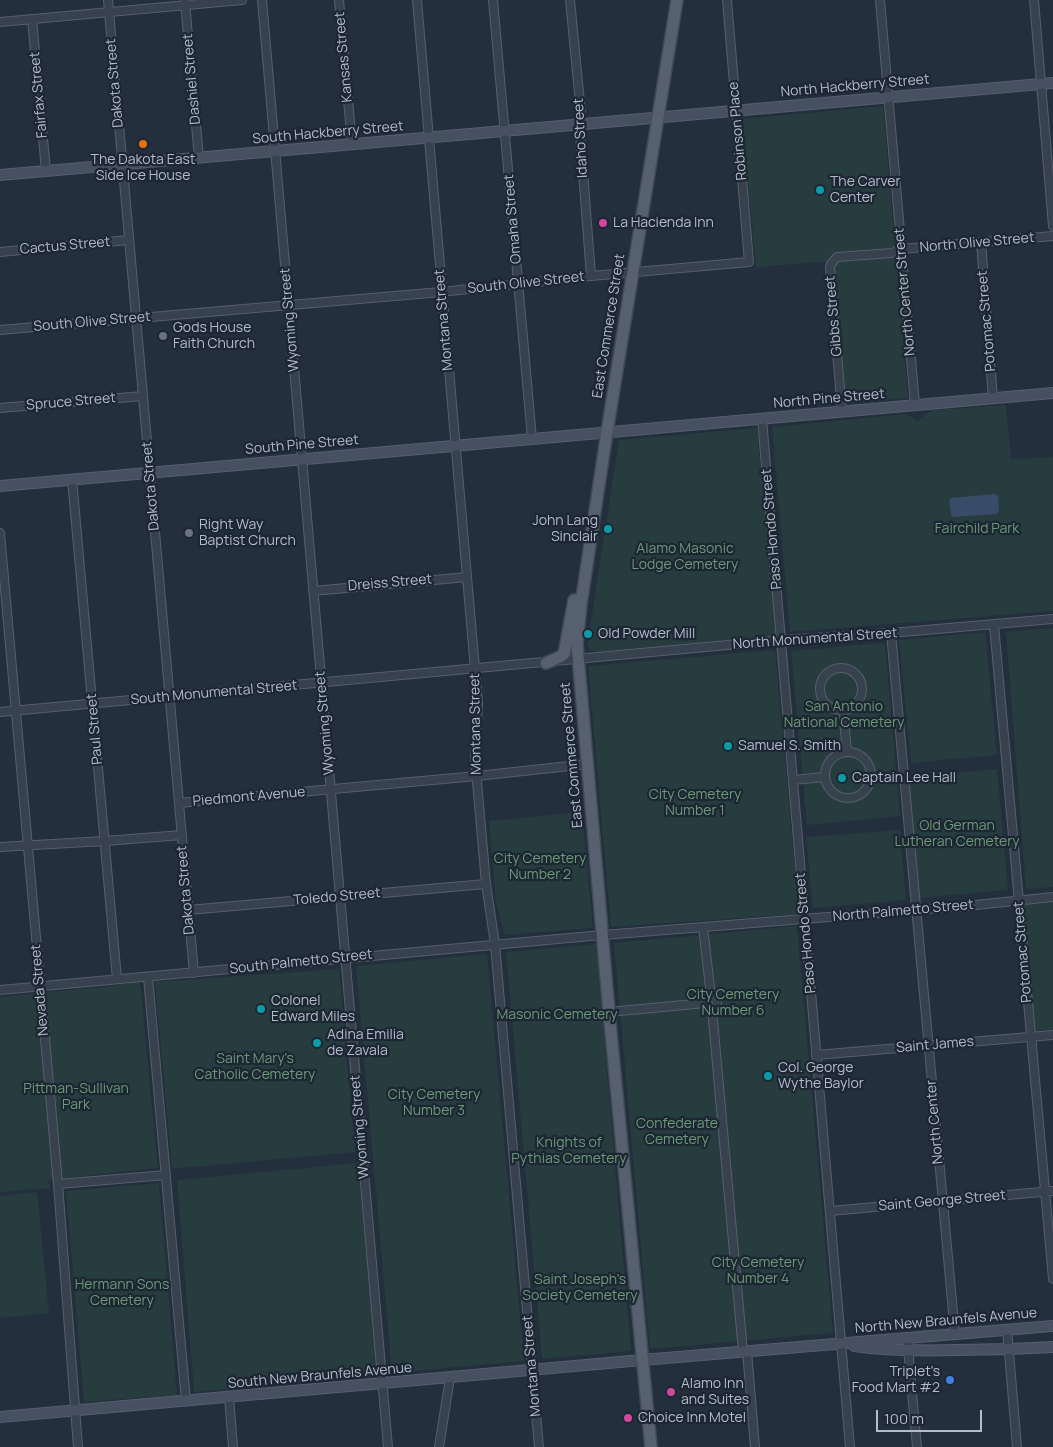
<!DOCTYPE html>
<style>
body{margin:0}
#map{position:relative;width:1053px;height:1447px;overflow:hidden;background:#242f3e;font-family:Manrope,sans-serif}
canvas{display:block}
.scale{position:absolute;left:876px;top:1410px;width:106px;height:22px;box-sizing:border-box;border:2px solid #b4bcc9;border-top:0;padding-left:6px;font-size:15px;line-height:18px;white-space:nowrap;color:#b4bcc9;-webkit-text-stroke:4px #1d2633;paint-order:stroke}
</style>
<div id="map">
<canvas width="1053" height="1447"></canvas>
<div class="scale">100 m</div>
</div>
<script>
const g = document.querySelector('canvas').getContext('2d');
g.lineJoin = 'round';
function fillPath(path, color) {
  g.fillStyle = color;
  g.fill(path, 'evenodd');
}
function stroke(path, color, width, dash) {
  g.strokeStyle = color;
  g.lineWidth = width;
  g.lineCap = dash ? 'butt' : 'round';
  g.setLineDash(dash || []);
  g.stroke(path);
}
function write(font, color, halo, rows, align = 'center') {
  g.font = font + ' Manrope,sans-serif';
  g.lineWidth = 4.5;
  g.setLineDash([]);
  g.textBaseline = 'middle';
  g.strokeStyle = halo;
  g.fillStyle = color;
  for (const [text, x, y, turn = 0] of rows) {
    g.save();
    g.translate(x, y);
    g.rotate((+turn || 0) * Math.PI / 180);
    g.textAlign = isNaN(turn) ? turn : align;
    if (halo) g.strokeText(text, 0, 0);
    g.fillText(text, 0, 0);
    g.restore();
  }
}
fillPath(new Path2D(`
 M883 106 908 398 847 404 833 261 756 267 742 119Z
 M1006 405 1011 459 1053 457V611L790 632 772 427 906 414 918 421 922 417 933 410Z
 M757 428 776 636 595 652 587 646 619 440Z
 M1053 628V887L1026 889 1006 632Z
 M985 632 997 755 911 763 899 640Z
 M885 643 900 816 807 825 791 651Z
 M775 650 799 914 611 927 588 666Z
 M997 769 1008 890 918 898 907 777Z
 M582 812 593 928 505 935 496 903 489 821Z
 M900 830 906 900 813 908 806 837Z
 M1053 902V1030L1035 1031 1024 905Z
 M797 926 833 1333 650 1349 614 943Z
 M596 944 631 1351 542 1359 506 952Z
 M487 954 524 1361 392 1373 356 966Z
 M339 969 355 1152 172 1169 155 982Z
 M140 981 158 1168 47 1180 51 1188 0 1192V997L119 985Z
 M358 1163 377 1376 194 1392 177 1180Z
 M159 1183 177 1395 84 1402 66 1191Z
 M37 1192 49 1313 0 1318V1196Z`), '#263c3f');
fillPath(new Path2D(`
 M995 494 998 496 999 511 996 514 953 517 951 515 949 501 951 498Z`), '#394c67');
const street = new Path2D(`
 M108 0 194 973
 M262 0 388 1447
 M339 0 352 144
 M417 0 475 669 478 703 475 759 486 884 495 944 539 1447
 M493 0 532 439
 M570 0 581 113 580 133 591 276
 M880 0 915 405
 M1034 0 1053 226
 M185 2 199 158
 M32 19 46 171
 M0 22 242 0
 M981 242 993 399
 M0 252 129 240
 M0 330 441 292 591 276 749 262 727 0
 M0 408 143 396
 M842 412 830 267 831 264 837 257 892 253 901 249 1053 236
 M762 419 850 1447
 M72 479 117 979
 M0 533 58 1184 78 1447
 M313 591 467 577
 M994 625 1053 1279
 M891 633 955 1334
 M820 689a21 21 0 1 1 42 0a21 21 0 1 1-42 0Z
 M843 710 847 752
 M0 712 782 640 891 633 1053 619
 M825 775a23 23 0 1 1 46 0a23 23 0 1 1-46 0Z
 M793 780 825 777
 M179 803 477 776 588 764
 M0 847 105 841 182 835
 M188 910 486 884
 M703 927 711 996
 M148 977 186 1401
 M0 990 591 936 966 906 1053 897
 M705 1003a6 6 0 1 1 12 0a6 6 0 1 1-12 0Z
 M712 1009 743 1352
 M609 1012 705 1003
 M816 1055 1053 1035
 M58 1184 166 1175
 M830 1211 1053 1191
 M1007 1329 1017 1447
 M907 1337 917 1447
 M747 1351 755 1447
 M229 1397 233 1447
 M439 1447 450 1378`);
const secondary = new Path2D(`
 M0 175 1053 83
 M0 486 1053 393
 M854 1346C889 1351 922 1351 957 1350 989 1350 1021 1349 1053 1347
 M0 1417 642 1360 1053 1326`);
const primary = new Path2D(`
 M546 663 560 657 564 654 574 600
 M651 1447 609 1012 577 644 581 604 607 432 677 0`);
stroke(street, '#565f6c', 10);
stroke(secondary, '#565f6c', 12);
stroke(primary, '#414a57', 14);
stroke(street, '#38414e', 8);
stroke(secondary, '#465061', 10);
stroke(primary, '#56606e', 11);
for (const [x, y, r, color] of [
 [143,144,5,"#e8710a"],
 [820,190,5,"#0f9aa8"],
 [603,223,5,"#d1479c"],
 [163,336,5,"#6b7280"],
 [608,529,5,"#0f9aa8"],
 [189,533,5,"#6b7280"],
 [588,634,5,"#0f9aa8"],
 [728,746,5,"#0f9aa8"],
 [842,778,5,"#0f9aa8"],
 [261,1009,5,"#0f9aa8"],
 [317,1043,5,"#0f9aa8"],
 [768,1076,5,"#0f9aa8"],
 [950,1380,5,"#3f7fe0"],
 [671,1392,5,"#d1479c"],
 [628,1418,5,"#d1479c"]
]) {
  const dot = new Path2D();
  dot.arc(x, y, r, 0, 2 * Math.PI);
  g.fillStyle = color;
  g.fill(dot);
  stroke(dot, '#1d2633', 2);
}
write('14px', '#b4bcc9', '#1d2633', [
 ["Kansas Street",344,57,-95],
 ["Dashiel Street",192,79,-95],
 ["Dakota Street",115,83,-95],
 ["North Hackberry Street",855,86,-5],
 ["Fairfax Street",39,95,-95],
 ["Robinson Place",738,131,-95],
 ["South Hackberry Street",328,133,-5],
 ["Idaho Street",581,138,-93],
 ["Omaha Street",513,219,-95],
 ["North Olive Street",977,243,-5],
 ["Cactus Street",65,246,-5],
 ["South Olive Street",526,283,-6],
 ["North Center Street",905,292,-95],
 ["Gibbs Street",834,316,-95],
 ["Wyoming Street",290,320,-95],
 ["Montana Street",444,320,-95],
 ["Potomac Street",987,321,-95],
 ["South Olive Street",92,322,-5],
 ["East Commerce Street",609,326,-81],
 ["North Pine Street",829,399,-5],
 ["Spruce Street",71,402,-5],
 ["South Pine Street",302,445,-5],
 ["Dakota Street",151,486,-95],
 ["Paso Hondo Street",772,529,-95],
 ["Dreiss Street",390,583,-5],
 ["North Monumental Street",815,639,-4],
 ["South Monumental Street",214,693,-5],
 ["Wyoming Street",325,723,-95],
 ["Montana Street",476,724,-91],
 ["Paul Street",95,729,-95],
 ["East Commerce Street",572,755,-95],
 ["Piedmont Avenue",249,797,-5],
 ["Dakota Street",186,890,-95],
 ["Toledo Street",337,897,-5],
 ["North Palmetto Street",903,911,-5],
 ["Paso Hondo Street",806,933,-95],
 ["Potomac Street",1023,952,-95],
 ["South Palmetto Street",301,962,-6],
 ["Nevada Street",40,990,-95],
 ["Saint James",935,1045,-5],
 ["North Center",935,1122,-95],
 ["Wyoming Street",360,1127,-95],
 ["Saint George Street",942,1201,-5],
 ["North New Braunfels Avenue",946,1321,-5],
 ["Montana Street",532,1366,-95],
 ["South New Braunfels Avenue",320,1376,-5]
]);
write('14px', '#b4bcc9', '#1d2633', [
 ["The Dakota East",143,160,"center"],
 ["Side Ice House",143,176,"center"],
 ["The Carver",830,182],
 ["Center",830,198],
 ["La Hacienda Inn",613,223],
 ["Gods House",173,328],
 ["Faith Church",173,344],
 ["John Lang",598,521,"right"],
 ["Sinclair",598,537,"right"],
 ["Right Way",199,525],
 ["Baptist Church",199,541],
 ["Old Powder Mill",598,634],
 ["Samuel S. Smith",738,746],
 ["Captain Lee Hall",852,778],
 ["Colonel",271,1001],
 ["Edward Miles",271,1017],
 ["Adina Emilia",327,1035],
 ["de Zavala",327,1051],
 ["Col. George",778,1068],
 ["Wythe Baylor",778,1084],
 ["Triplet's",940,1372,"right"],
 ["Food Mart #2",940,1388,"right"],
 ["Alamo Inn",681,1384],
 ["and Suites",681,1400],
 ["Choice Inn Motel",638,1418]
], 'left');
write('14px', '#6b9a76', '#1d2633', [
 ["Fairchild Park",977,529],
 ["Alamo Masonic",685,549],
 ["Lodge Cemetery",685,565],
 ["San Antonio",844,707],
 ["National Cemetery",844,723],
 ["City Cemetery",695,795],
 ["Number 1",695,811],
 ["Old German",957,826],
 ["Lutheran Cemetery",957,842],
 ["City Cemetery",540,859],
 ["Number 2",540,875],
 ["City Cemetery",733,995],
 ["Number 6",733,1011],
 ["Masonic Cemetery",557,1015],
 ["Saint Mary's",255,1059],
 ["Catholic Cemetery",255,1075],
 ["Pittman-Sullivan",76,1089],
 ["Park",76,1105],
 ["City Cemetery",434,1095],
 ["Number 3",434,1111],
 ["Confederate",677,1124],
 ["Cemetery",677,1140],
 ["Knights of",569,1143],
 ["Pythias Cemetery",569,1159],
 ["City Cemetery",758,1263],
 ["Number 4",758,1279],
 ["Saint Joseph's",580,1280],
 ["Society Cemetery",580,1296],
 ["Hermann Sons",122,1285],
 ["Cemetery",122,1301]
]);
</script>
